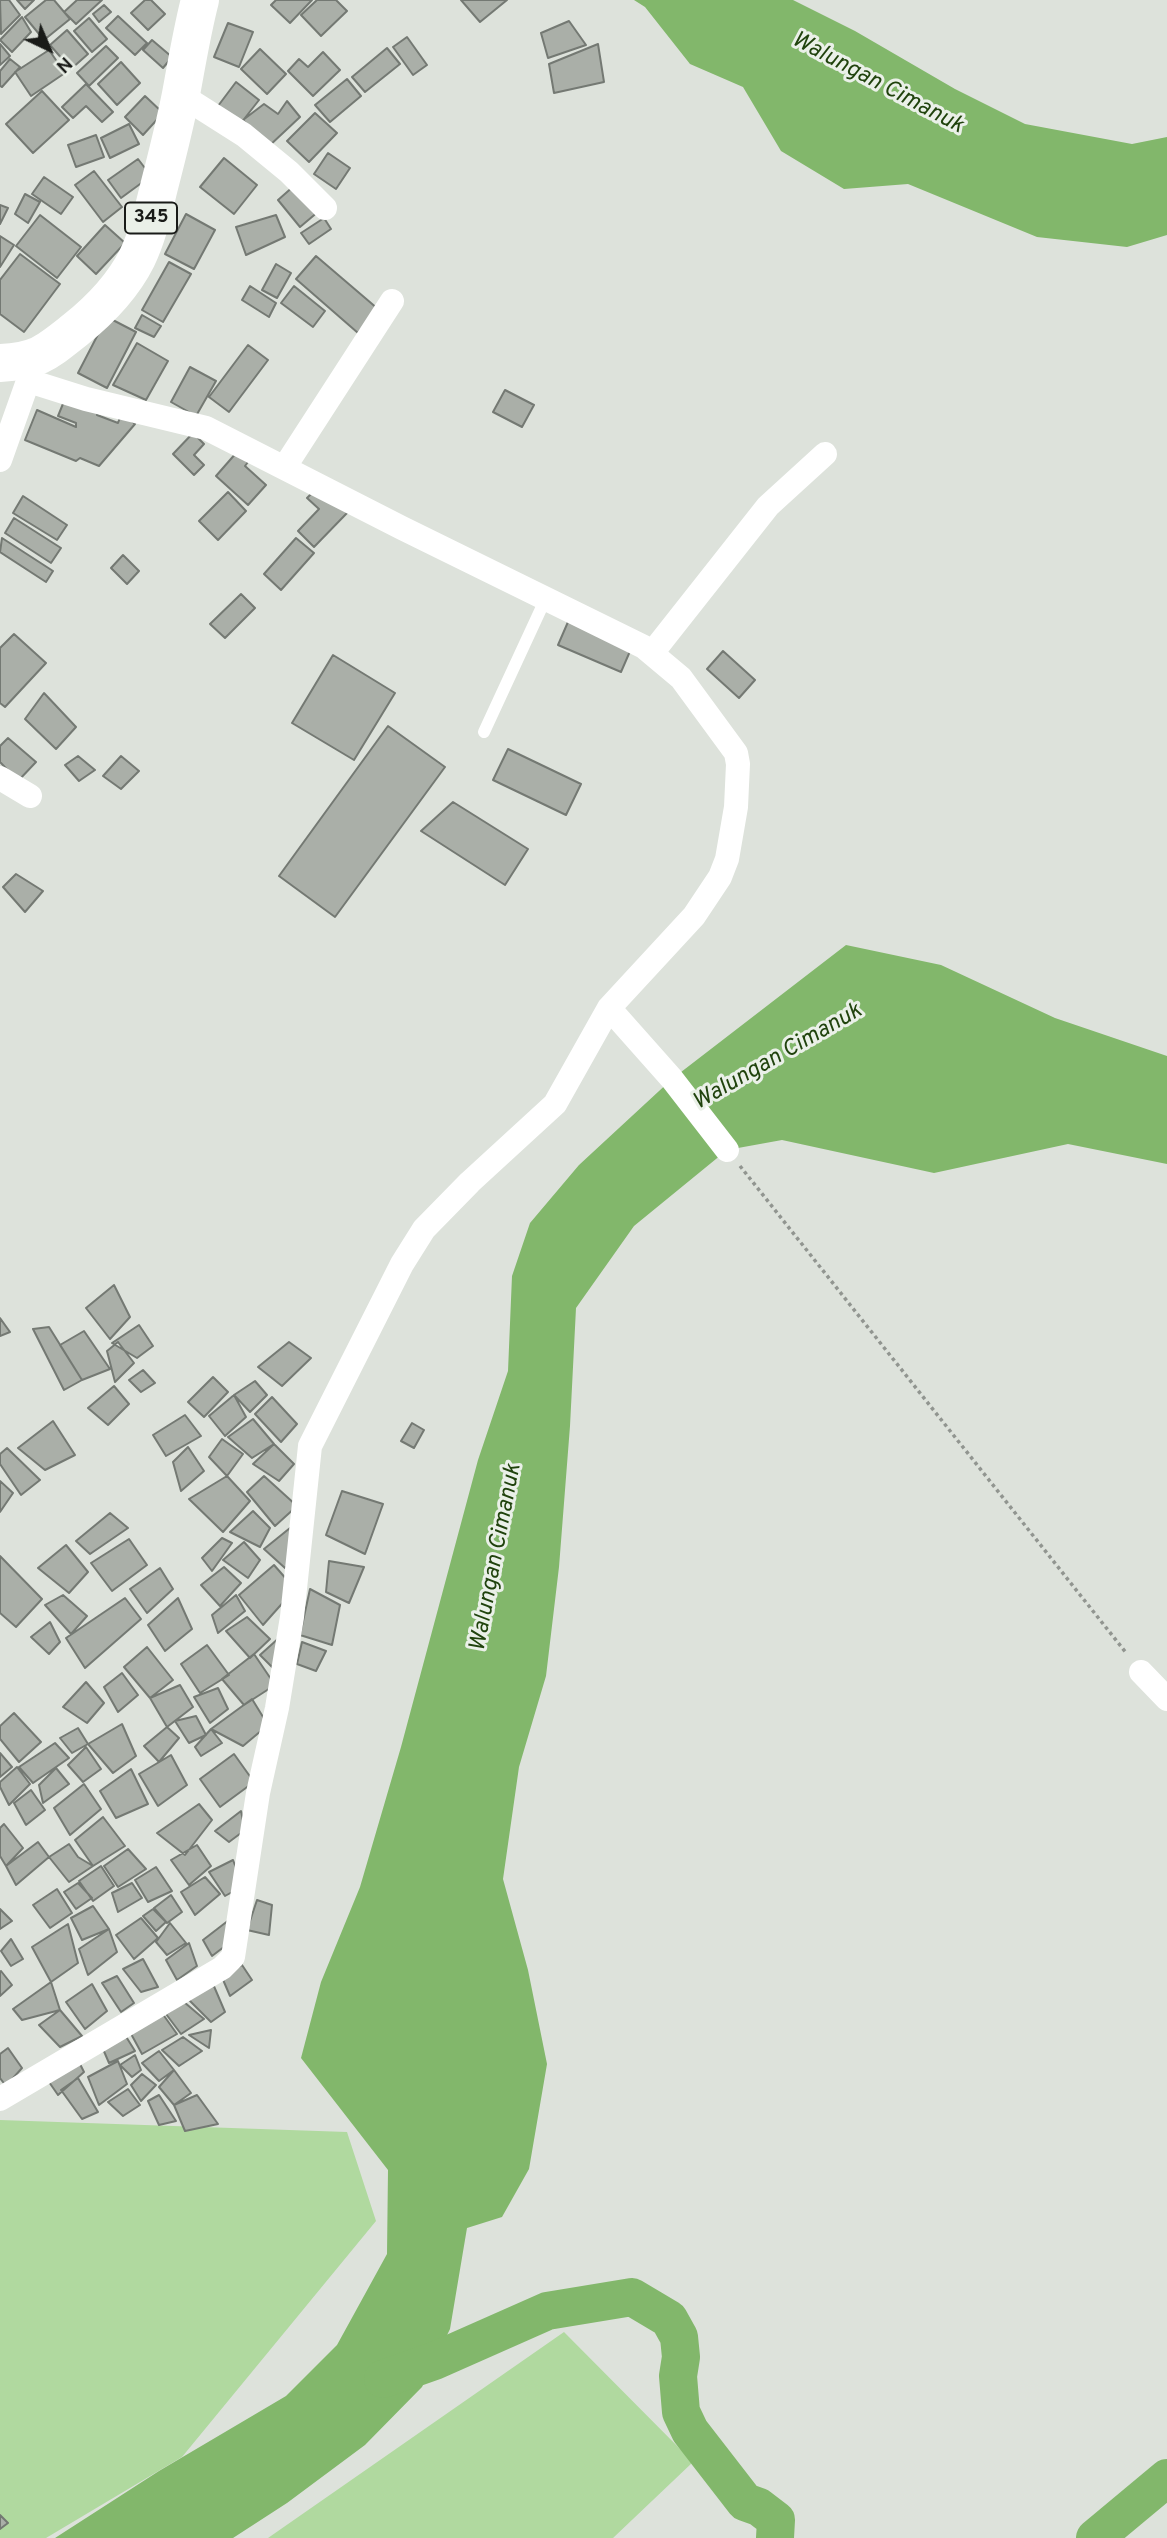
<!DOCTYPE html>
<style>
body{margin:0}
#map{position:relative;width:1167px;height:2538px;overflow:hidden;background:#dde2db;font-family:Overpass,sans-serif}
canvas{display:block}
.north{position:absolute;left:14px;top:14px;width:70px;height:70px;-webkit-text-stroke:5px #eaf0e8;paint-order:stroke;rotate:136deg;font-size:19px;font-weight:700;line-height:28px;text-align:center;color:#191b18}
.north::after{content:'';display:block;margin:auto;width:24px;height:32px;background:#191b18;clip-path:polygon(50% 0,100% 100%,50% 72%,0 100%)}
</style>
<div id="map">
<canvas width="1167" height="2538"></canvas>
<div class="north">N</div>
</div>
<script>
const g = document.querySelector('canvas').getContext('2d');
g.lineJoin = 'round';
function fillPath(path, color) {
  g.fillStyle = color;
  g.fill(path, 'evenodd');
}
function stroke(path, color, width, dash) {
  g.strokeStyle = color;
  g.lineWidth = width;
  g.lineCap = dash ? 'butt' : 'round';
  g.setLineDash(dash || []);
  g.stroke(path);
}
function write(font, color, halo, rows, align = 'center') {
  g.font = font + ' Overpass,sans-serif';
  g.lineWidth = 6;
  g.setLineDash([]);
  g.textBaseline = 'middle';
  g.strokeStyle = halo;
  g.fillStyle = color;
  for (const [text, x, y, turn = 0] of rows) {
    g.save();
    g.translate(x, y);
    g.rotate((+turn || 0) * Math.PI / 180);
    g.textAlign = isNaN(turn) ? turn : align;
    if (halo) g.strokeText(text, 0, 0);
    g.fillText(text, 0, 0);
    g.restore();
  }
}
fillPath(new Path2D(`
 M0 2120 347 2132 376 2221 182 2457 46 2538H0Z
 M564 2332 693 2462 613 2538H268Z`), '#b0d99f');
fillPath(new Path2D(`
 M634 0H793L855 31 955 89 1025 124 1132 144 1167 137V235L1127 247 1037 237 908 184 844 189 781 151 743 87 690 64 645 7Z
 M846 945 941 965 1055 1018 1167 1056V1164L1068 1144 934 1173 782 1140 727 1150 634 1226 576 1308 570 1426 559 1567 546 1676 519 1767 503 1879 528 1970 547 2064 529 2169 502 2217 467 2228 450 2329 422 2387 365 2445 287 2503 233 2538H55L159 2471 286 2396 337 2345 387 2254 388 2170 301 2058 321 1982 360 1887 401 1747 478 1460 508 1371 512 1276 530 1223 579 1165 672 1079Z`), '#82b76b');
stroke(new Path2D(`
 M383 2379 434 2361 547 2311 632 2297 669 2319 679 2337 681 2357 678 2376 681 2412 690 2431 745 2502 759 2507 776 2520 775 2538
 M1095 2538 1167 2478`), '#82b76b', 38);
const building = new Path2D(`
 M0 0H9L20 15 1 34Z
 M17 0H34L25 9Z
 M46 0H54L70 19 44 40 25 17Z
 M77 0H102L76 24 64 12Z
 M145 0H151L165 14 148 30 131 13Z
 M276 0H312L290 23 271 5Z
 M317 0H336L347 11 321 36 301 15Z
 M461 0H507L480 22Z
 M104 5 111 12 99 22 93 14Z
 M118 16 147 43 135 55 106 28Z
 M22 17 31 32 12 52 0 40Z
 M89 18 107 39 92 52 74 31Z
 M569 21 586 45 548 58 541 33Z
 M228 23 253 32 239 67 214 57Z
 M67 30 88 54 71 69 50 45Z
 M407 37 427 65 413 75 393 47Z
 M152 40 172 57 163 68 143 50Z
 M0 44 10 56 0 65Z
 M598 44 604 82 554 93 549 64Z
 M106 46 118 58 89 86 77 73Z
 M387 48 400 64 365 92 352 77Z
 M260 49 286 74 267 94 241 69Z
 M49 50 65 73 31 96 15 72Z
 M323 52 340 70 313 96 288 71 299 59 308 67Z
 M10 59 20 67 2 87 0 86V71Z
 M121 62 140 83 117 105 98 84Z
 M347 79 361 96 330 122 315 105Z
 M236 82 259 100 241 123 218 106Z
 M86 84 113 112 102 122 86 106 73 118 62 107Z
 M42 91 69 120 33 153 6 124Z
 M145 96 163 113 143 135 125 117Z
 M287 101 300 117 268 147 243 120 264 104 278 114Z
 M315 113 337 133 309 162 287 141Z
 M129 124 139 144 110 158 101 138Z
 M96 135 104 157 76 167 68 145Z
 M328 153 350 168 336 189 314 174Z
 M224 158 257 185 234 214 200 187Z
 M138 159 151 176 121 198 108 180Z
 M94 171 122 207 103 222 75 185Z
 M44 177 73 197 61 214 32 194Z
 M295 185 319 211 300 227 278 200Z
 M25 194 40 202 28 223 15 214Z
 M0 205 8 208 0 224Z
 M186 214 215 230 194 269 165 254Z
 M40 215 81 247 57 278 16 246Z
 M276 215 285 237 246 255 236 227Z
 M324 218 331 229 309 244 301 233Z
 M105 225 125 243 96 274 77 256Z
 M0 236 14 245 0 267Z
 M20 254 60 284 24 332 0 314V280Z
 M316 256 378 309 358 333 296 279Z
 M169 262 191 274 163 322 142 310Z
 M276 264 291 273 277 298 262 290Z
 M250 286 276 303 269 317 242 300Z
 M294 286 325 311 313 327 281 303Z
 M142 315 161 326 154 337 135 328Z
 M107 317 136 332 107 388 78 373Z
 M137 343 168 361 146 400 113 385Z
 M248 345 268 360 229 412 209 397Z
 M190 367 216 381 196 416 171 402Z
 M505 390 534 405 522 427 493 412Z
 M67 394 101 407 97 415 118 423 122 412 135 424 99 466 80 458 76 461 25 440 37 410 76 427V423L58 416Z
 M193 433 204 444 194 455 204 465 194 475 173 454Z
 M237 452 248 462 245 466 266 485 248 505 216 476Z
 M320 485 348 512 314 547 298 531 319 509 307 498Z
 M228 492 246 511 218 540 199 521Z
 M23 496 67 525 57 540 13 513Z
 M14 518 61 548 51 563 5 533Z
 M2 538 53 571 46 582 0 552Z
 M296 538 314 553 281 590 264 574Z
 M123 555 139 571 127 584 111 568Z
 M241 594 255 608 225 638 210 624Z
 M571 615 634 642 621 672 558 645Z
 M14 634 46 663 5 707 0 703V648Z
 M723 651 755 680 739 698 707 669Z
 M333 655 395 693 354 760 292 723Z
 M44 693 76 727 56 749 25 719Z
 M388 726 445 767 335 917 279 876Z
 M8 738 36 762 18 781 0 762V746Z
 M508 749 581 784 566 815 493 780Z
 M78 756 95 770 79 781 65 765Z
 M121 756 139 771 121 789 103 776Z
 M453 802 528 849 505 885 421 831Z
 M16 874 43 891 25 912 3 887Z
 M114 1285 130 1317 110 1339 86 1308Z
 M0 1318 10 1332 0 1336Z
 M139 1325 153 1346 137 1358 112 1343Z
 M49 1327 82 1380 64 1390 33 1329Z
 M84 1331 110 1369 82 1380 60 1345Z
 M118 1342 134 1363 115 1382 107 1351Z
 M289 1342 311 1358 282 1386 258 1367Z
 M143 1370 155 1383 141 1392 129 1380Z
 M213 1377 228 1392 204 1417 188 1402Z
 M255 1381 267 1395 250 1412 234 1395Z
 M114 1386 129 1404 108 1425 88 1408Z
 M234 1395 246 1417 225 1436 209 1416Z
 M272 1397 297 1424 281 1442 255 1414Z
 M185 1415 201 1436 166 1456 153 1435Z
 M253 1419 274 1444 252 1458 228 1437Z
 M53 1421 75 1455 45 1470 18 1448Z
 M412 1423 424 1430 414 1448 401 1441Z
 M222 1439 243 1454 227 1476 209 1457Z
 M274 1444 294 1464 279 1481 253 1464Z
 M188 1447 204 1471 181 1491 173 1462Z
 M7 1448 40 1480 21 1495 0 1464V1454Z
 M227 1476 250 1501 223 1532 189 1499Z
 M264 1476 297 1506 275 1526 247 1492Z
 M0 1481 13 1493 0 1512Z
 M342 1491 383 1504 365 1554 326 1535Z
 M253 1511 270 1528 260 1547 230 1532Z
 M110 1513 128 1528 90 1554 76 1541Z
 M290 1528 304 1552 285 1568 264 1549Z
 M222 1538 232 1543 212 1571 202 1558Z
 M129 1539 147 1565 112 1591 91 1563Z
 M244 1542 260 1560 248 1578 223 1560Z
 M66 1545 88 1572 69 1593 38 1568Z
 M0 1556 42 1599 16 1627 0 1613Z
 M329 1561 364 1567 349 1603 326 1592Z
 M274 1565 295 1589 263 1625 239 1595Z
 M224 1567 241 1583 220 1606 201 1585Z
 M160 1568 173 1589 147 1613 130 1589Z
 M310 1589 340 1605 332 1645 300 1635Z
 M63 1595 87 1616 71 1634 45 1605Z
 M236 1595 245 1611 218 1633 212 1615Z
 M125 1598 141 1619 85 1668 66 1638Z
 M178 1598 192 1629 165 1651 148 1625Z
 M247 1617 270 1639 250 1658 226 1631Z
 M50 1622 60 1642 49 1654 31 1637Z
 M280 1637 275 1670 260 1655Z
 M302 1642 326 1651 316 1671 297 1664Z
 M207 1645 229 1675 200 1693 181 1664Z
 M147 1647 173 1680 150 1698 124 1667Z
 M254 1654 275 1685 244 1705 222 1679Z
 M122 1673 138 1695 118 1712 104 1687Z
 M86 1682 104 1703 87 1723 63 1707Z
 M180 1685 193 1707 167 1727 150 1698Z
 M218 1688 228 1709 210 1723 194 1697Z
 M252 1699 268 1725 243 1746 211 1729Z
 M14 1713 41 1742 19 1762 0 1739V1726Z
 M196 1716 206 1735 189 1743 175 1721Z
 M122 1724 136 1756 113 1773 88 1744Z
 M167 1727 179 1738 159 1762 144 1746Z
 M78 1728 88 1744 72 1753 60 1738Z
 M211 1729 222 1743 201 1756 195 1747Z
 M55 1743 69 1758 33 1783 19 1767Z
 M86 1747 101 1769 83 1782 68 1765Z
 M0 1753 12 1767 0 1777Z
 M234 1754 254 1782 220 1807 200 1779Z
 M171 1755 187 1785 158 1806 139 1774Z
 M17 1767 30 1784 9 1805 0 1787V1782Z
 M56 1768 69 1784 43 1803 39 1785Z
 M131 1769 148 1804 116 1818 100 1791Z
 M84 1784 101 1809 70 1835 54 1808Z
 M31 1790 45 1810 26 1825 14 1803Z
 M199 1804 212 1820 185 1855 157 1833Z
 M241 1811 245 1830 229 1842 215 1831Z
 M103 1817 125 1846 93 1866 75 1840Z
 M4 1824 23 1848 6 1866 0 1856V1828Z
 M38 1842 49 1857 16 1885 6 1866Z
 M69 1844 78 1857 93 1866 69 1882 49 1857Z
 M197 1845 211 1866 189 1885 171 1860Z
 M128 1849 146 1869 118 1887 104 1866Z
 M233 1860 243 1886 225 1896 209 1872Z
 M101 1866 114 1886 93 1901 79 1881Z
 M156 1867 172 1891 148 1902 135 1880Z
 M205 1877 220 1894 195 1915 181 1892Z
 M78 1883 92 1898 76 1909 64 1892Z
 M132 1883 142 1898 118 1912 112 1893Z
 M57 1889 72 1913 50 1928 33 1905Z
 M171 1895 182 1912 167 1923 154 1908Z
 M257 1900 272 1905 269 1935 247 1930Z
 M93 1906 109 1929 82 1940 71 1918Z
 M0 1909 12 1921 0 1929Z
 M153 1909 166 1922 156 1931 143 1916Z
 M141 1918 158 1938 134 1959 116 1935Z
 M229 1920 237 1937 212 1956 203 1940Z
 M170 1923 186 1943 167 1955 156 1942Z
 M68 1924 78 1963 51 1982 32 1947Z
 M109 1929 117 1952 88 1975 79 1949Z
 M11 1939 23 1959 11 1966 1 1951Z
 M189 1943 197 1966 177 1980 166 1960Z
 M143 1959 158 1987 141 1992 123 1969Z
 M242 1965 252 1980 230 1996 221 1975Z
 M1 1971 12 1985 0 1996V1972Z
 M117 1976 134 2003 121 2012 102 1983Z
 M51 1982 60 2010 22 2020 13 2009Z
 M92 1984 107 2011 85 2029 66 2002Z
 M213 1984 225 2012 211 2022 189 2000Z
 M184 2002 204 2019 181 2034 166 2014Z
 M60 2010 82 2036 60 2047 39 2025Z
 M162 2013 177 2034 142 2054 130 2032Z
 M211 2030 209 2048 189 2035Z
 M125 2035 135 2051 109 2063 103 2049Z
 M183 2037 202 2051 179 2066 162 2050Z
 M8 2048 22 2068 6 2086 0 2078V2054Z
 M159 2051 174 2070 159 2081 142 2063Z
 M135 2055 141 2070 132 2077 120 2065Z
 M118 2061 127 2084 99 2105 88 2077Z
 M79 2062 84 2072 58 2095 49 2082Z
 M174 2070 191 2093 174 2105 159 2087Z
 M142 2074 156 2085 141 2101 131 2085Z
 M78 2078 98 2112 82 2119 61 2090Z
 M128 2089 140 2105 123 2116 108 2102Z
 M159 2095 176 2121 159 2125 148 2101Z
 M197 2095 218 2124 185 2131 174 2105Z
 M0 2515 8 2523 0 2529Z`);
fillPath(building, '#aaafa8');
stroke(building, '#747973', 2);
stroke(new Path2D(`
 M740 1166 1127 1654`), '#919590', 3.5, [3.5, 3.5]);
stroke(new Path2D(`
 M484 732 546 598`), '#fff', 12);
stroke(new Path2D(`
 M181 95 244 135 289 172 325 208
 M0 460 33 367
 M284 468 392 301
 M652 653 768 506 825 454
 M0 778 30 796
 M609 1008 672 1079 727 1150
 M1141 1672 1167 1699
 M0 2099 222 1968 233 1957 258 1793 277 1708 292 1617 310 1446 402 1264 424 1229 470 1182 555 1104 609 1008 694 916 720 877 727 859 736 807 738 764 736 753 681 678 644 647 402 528 206 428 86 399 29 381`), '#fff', 24);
stroke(new Path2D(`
 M0 363C38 361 46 353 75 330 100 310 123 286 137 258 148 235 153 211 159 187 167 156 175 125 181 94 187 62 192 31 200 0`), '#fff', 38);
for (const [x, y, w] of [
 [151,218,52]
]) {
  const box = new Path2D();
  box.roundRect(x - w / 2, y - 15.5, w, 31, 5);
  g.fillStyle = '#eaf0e8';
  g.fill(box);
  stroke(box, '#191b18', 2);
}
write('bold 19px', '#191b18', null, [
 ["345",151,218]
]);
write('italic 23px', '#20430d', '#eaf0e8', [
 ["Walungan Cimanuk",877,84,28],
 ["Walungan Cimanuk",778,1058,-30],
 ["Walungan Cimanuk",497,1558,-79]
]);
</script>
